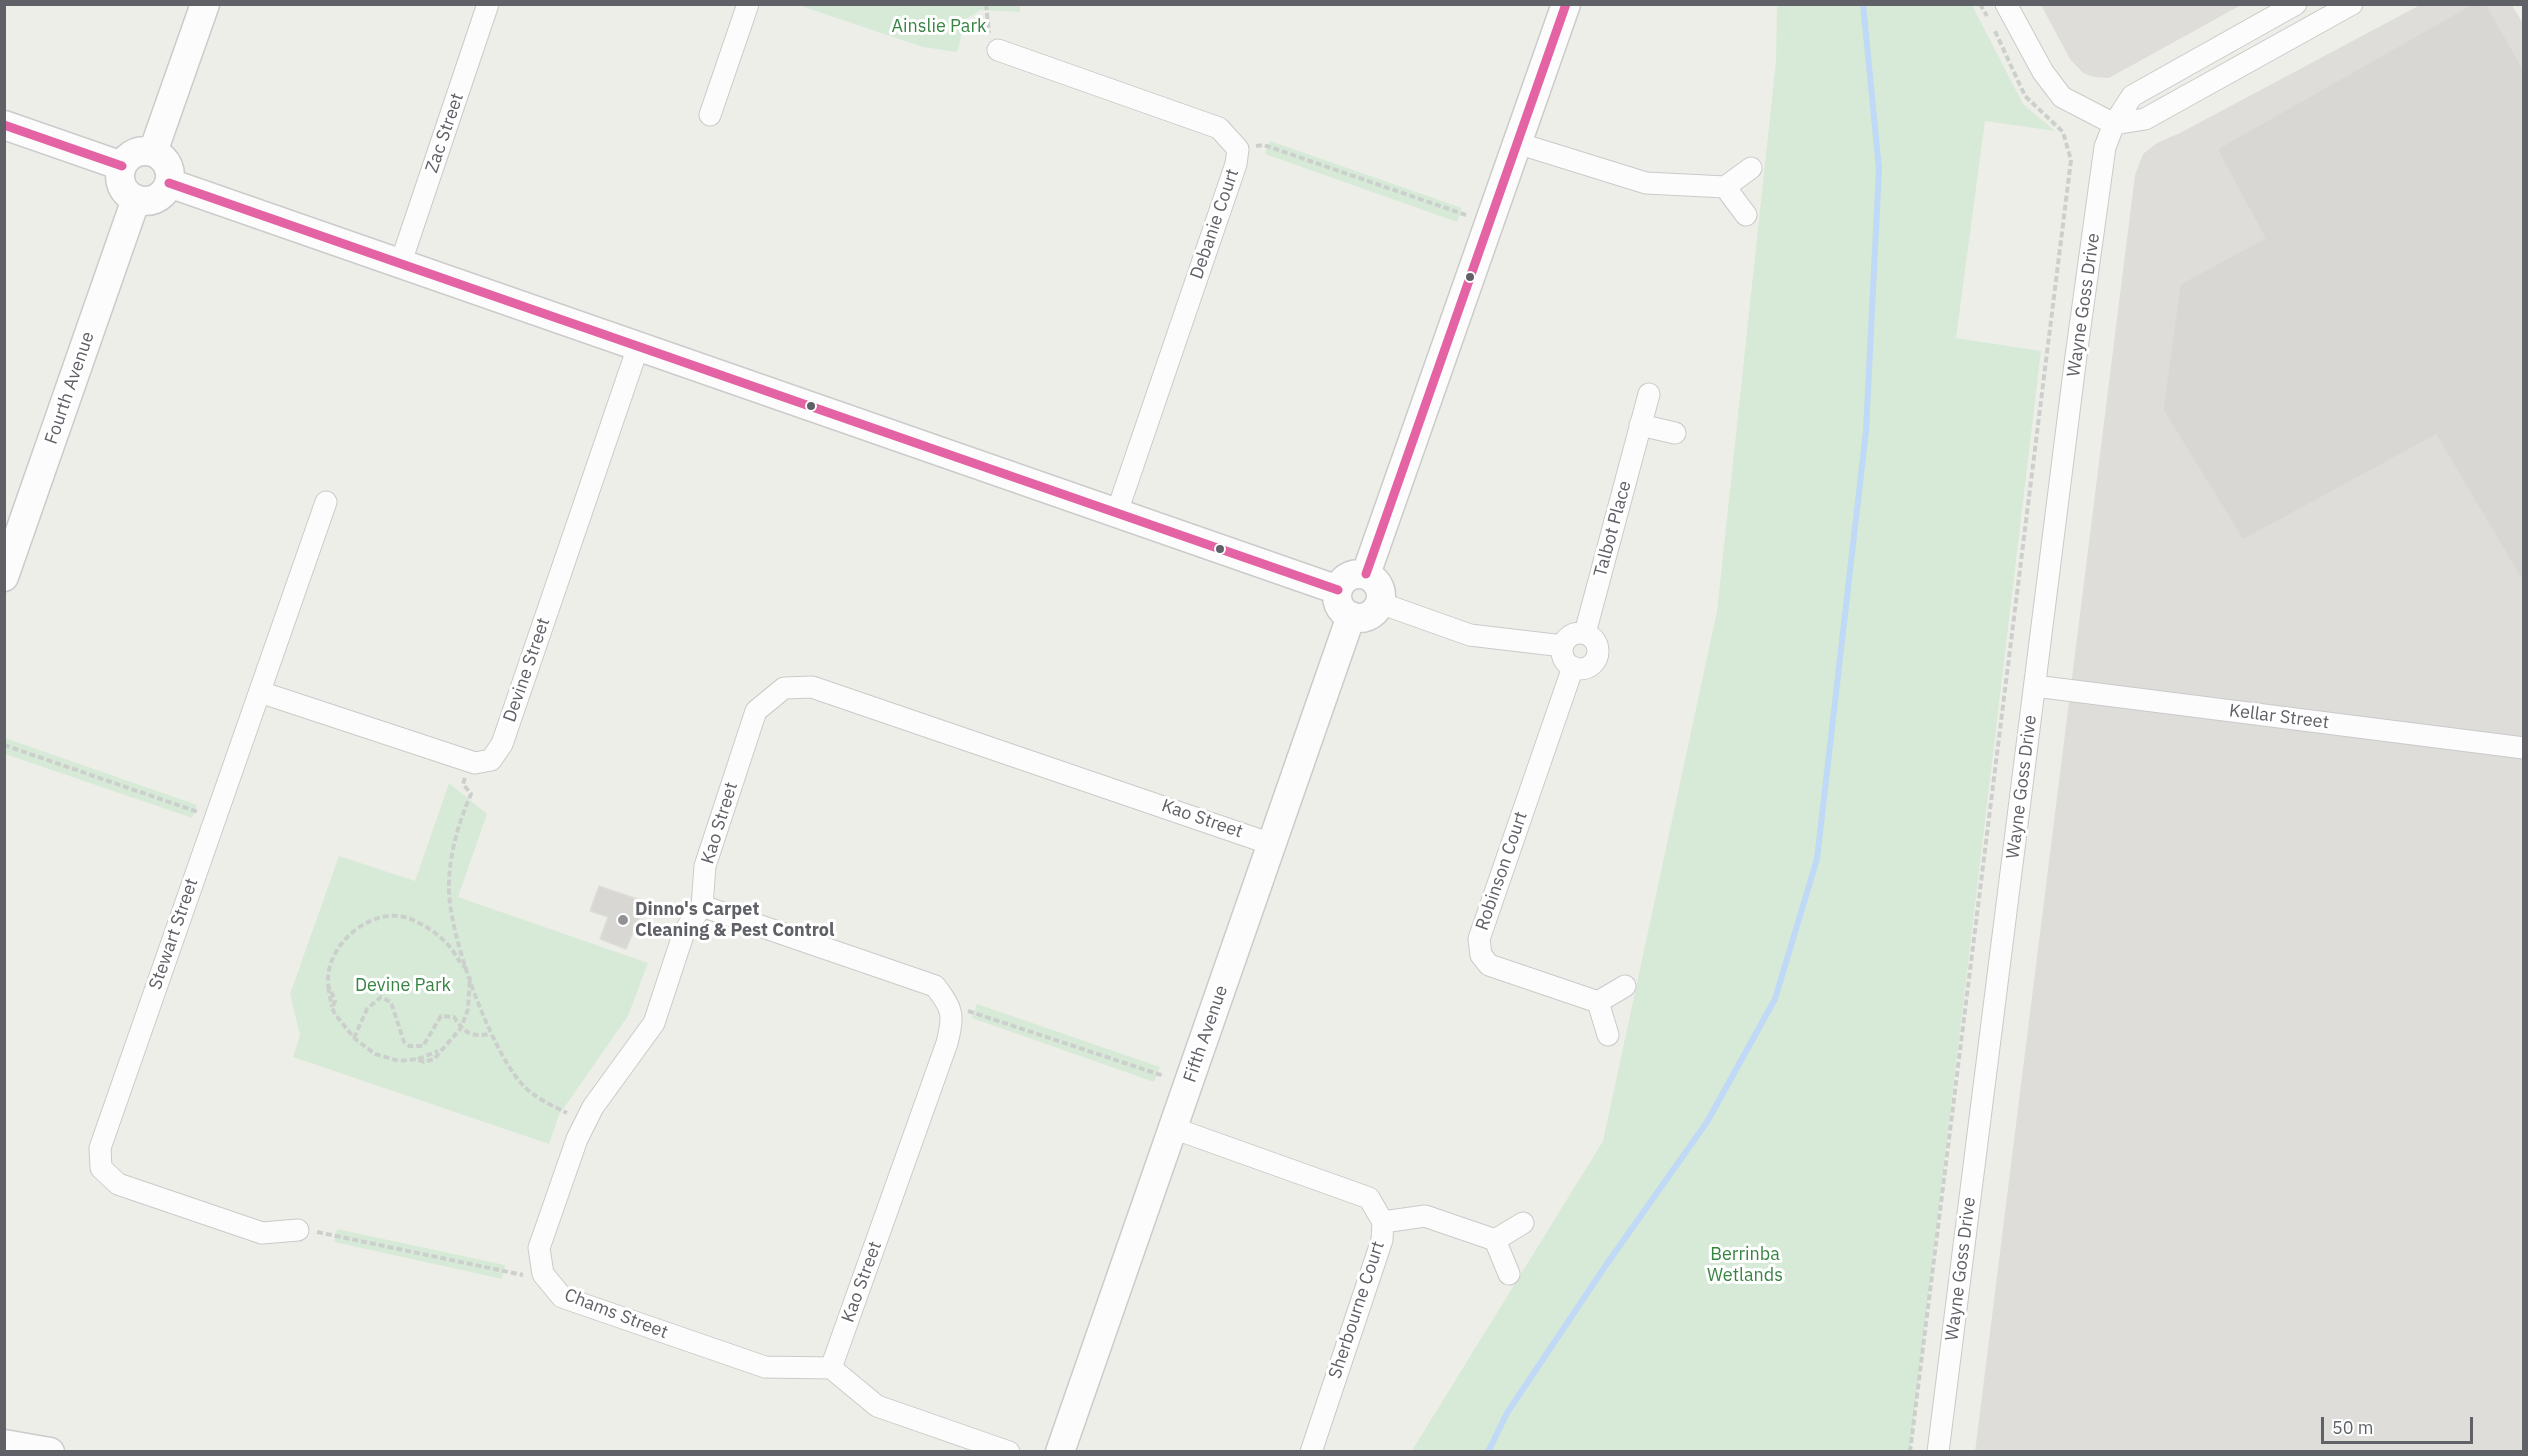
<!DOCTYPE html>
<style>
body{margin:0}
#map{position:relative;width:2528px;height:1456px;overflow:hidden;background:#eeeee9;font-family:"IBM Plex Sans",sans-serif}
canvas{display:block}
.frame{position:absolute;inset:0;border:6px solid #5f6167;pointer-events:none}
.scale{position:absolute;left:2321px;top:1417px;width:152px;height:27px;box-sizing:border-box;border:3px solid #5f6167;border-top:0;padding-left:8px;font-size:18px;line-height:21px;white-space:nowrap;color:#5f6167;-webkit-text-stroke:4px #fff;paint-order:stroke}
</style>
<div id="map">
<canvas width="2528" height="1456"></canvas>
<div class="frame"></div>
<div class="scale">50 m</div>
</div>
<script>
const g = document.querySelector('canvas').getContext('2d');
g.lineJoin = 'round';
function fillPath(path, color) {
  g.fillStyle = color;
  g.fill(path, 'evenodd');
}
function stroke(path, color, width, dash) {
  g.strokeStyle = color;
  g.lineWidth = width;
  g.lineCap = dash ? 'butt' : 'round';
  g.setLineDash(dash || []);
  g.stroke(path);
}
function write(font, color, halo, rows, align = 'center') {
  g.font = font + ' "IBM Plex Sans",sans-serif';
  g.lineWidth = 6;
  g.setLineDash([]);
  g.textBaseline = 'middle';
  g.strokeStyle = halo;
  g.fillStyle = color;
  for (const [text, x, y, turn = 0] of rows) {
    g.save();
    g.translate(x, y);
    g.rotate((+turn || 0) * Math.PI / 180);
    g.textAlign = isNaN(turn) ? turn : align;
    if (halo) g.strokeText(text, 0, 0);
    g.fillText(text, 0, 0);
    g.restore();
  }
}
fillPath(new Path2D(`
 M2041 5H2241L2109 78 2094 77 2083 73 2070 59Z
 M2420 5H2512L2524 25 2523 1451 1975 1452 2135 175 2143 154 2157 143 2180 133Z`), '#deddd9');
fillPath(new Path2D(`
 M1020 4V12L981 10 966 19 957 52 923 47 798 5Z
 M1777 5H1972L2023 104 2055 131 1985 121 1956 338 2041 351 1910 1451 1411 1452 1603 1141 1717 611 1776 61Z
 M1270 141 1462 208 1457 222 1265 154Z
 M5 738 197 805 192 818 5 754Z
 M449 783 487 814 458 897 648 963 628 1016 559 1115 549 1144 293 1057 300 1035 290 994 339 856 415 881Z
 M977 1004 1160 1067 1154 1082 972 1018Z
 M337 1229 505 1265 502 1279 334 1242Z`), '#d7ead7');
stroke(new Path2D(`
 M1488 1452 1507 1413 1606 1265 1707 1122 1775 999 1817 859 1866 431 1879 169 1863 4`), '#bfd9f6', 6);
const building = new Path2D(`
 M2472 4H2486L2523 69V582L2436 435 2243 540 2163 410 2180 284 2265 238 2217 149Z
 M599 886 646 902 626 949 600 939 608 917 590 911Z`);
fillPath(building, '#d8d7d4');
stroke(building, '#deddd8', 1.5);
const street = new Path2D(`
 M2006 4 2043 72 2062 97 2114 124
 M998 50 1219 128 1238 149 1236 164 1117 512
 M710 115 748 4
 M2114 124 2145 119 2352 4
 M1517 143 1646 183 1725 187
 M1746 215 1725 187 1751 168
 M401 262 488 4
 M1640 425 1675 433
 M1380 603 1470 635 1563 646
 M1585 633 1649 394
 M1562 651a18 18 0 1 1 36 0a18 18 0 1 1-36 0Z
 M1573 667 1479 939 1481 955 1489 965 1598 1002
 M2035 686 2524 748
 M260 692 475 763 491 760 502 744 638 347
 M702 906 684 932 654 1023 593 1107 577 1139 539 1248 543 1274 562 1297 765 1367 831 1368 877 1406 1009 1452
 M1608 1035 1598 1002 1625 986
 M1173 1128 1369 1198 1383 1222 1382 1240 1311 1452
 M1383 1222 1425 1216 1495 1240
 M298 1230 262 1233 118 1184 101 1168 100 1148 326 502
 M1509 1274 1495 1240 1523 1223
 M831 1368 947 1043C954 1015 953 1009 935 986L702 906 705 866 756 711 784 688 812 687 1271 844
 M1938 1452 2076 356 2105 147 2114 124 2132 96 2296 4`);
const secondary = new Path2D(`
 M4 125 122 166
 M120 176a25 25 0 1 1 50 0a25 25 0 1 1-50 0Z
 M153 152 205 4
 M169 183 1338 590
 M1366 574 1566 4
 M1337 596a22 22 0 1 1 44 0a22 22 0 1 1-44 0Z
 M4 577 136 199
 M4 1444 50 1452
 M1060 1452 1351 616`);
stroke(street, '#cacaca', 23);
stroke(secondary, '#cbcbcb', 31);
stroke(new Path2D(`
 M986 4 989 33
 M1980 4 1987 16
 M1256 146 1264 145 1466 215
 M4 745 198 812
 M465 778 463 784 471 794C458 824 449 855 449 887 448 934 490 1048 521 1083 533 1097 551 1105 567 1113
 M467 969C460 964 458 958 453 951 443 937 428 927 413 920 376 903 328 941 328 980 327 988 333 993 335 1001L332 1008 335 1014 354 1038 375 1054 399 1061 417 1059 424 1062 434 1059 461 1028 468 1009 470 977
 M328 987 332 1007
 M968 1011 1164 1076
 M354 1038 367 1009 381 997 391 1002 404 1042 409 1046H423L441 1016 454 1017C465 1034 471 1037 490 1034
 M418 1059 438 1051
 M317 1232 523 1275
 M1910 1452 2071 160 2063 132 2025 96 1995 31`), '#ccd0cd', 4, [6, 3]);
stroke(street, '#fcfcfc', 21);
stroke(secondary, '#fcfcfc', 28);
stroke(new Path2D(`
 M4 125 122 166
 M169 183 1338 590
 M1366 574 1566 4`), '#e463a4', 9);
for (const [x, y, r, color] of [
 [1470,277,5,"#5f6167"],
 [811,406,5,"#5f6167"],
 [1220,549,5,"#5f6167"],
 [623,920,6,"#919294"]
]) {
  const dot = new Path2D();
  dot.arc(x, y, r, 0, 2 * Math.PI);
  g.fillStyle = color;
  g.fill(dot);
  stroke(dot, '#fff', 2);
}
write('18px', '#388443', '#fff', [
 ["Ainslie Park",939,27],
 ["Devine Park",403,986],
 ["Berrinba",1745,1255],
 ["Wetlands",1745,1276]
]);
write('18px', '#5f6167', '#fff', [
 ["Zac Street",445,133,-71],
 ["Debanie Court",1215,224,-71],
 ["Wayne Goss Drive",2084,305,-82],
 ["Fourth Avenue",70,388,-71],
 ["Talbot Place",1613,529,-75],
 ["Devine Street",527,670,-71],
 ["Kellar Street",2279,717,7],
 ["Wayne Goss Drive",2022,787,-83],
 ["Kao Street",1202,819,19],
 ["Kao Street",720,823,-73],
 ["Robinson Court",1502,871,-71],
 ["Stewart Street",174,934,-71],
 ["Fifth Avenue",1206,1034,-71],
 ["Wayne Goss Drive",1961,1269,-83],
 ["Kao Street",862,1282,-70],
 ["Sherbourne Court",1357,1310,-72],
 ["Chams Street",616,1314,21]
]);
write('bold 18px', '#5f6167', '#fff', [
 ["Dinno's Carpet",635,910],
 ["Cleaning & Pest Control",635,931]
], 'left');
</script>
